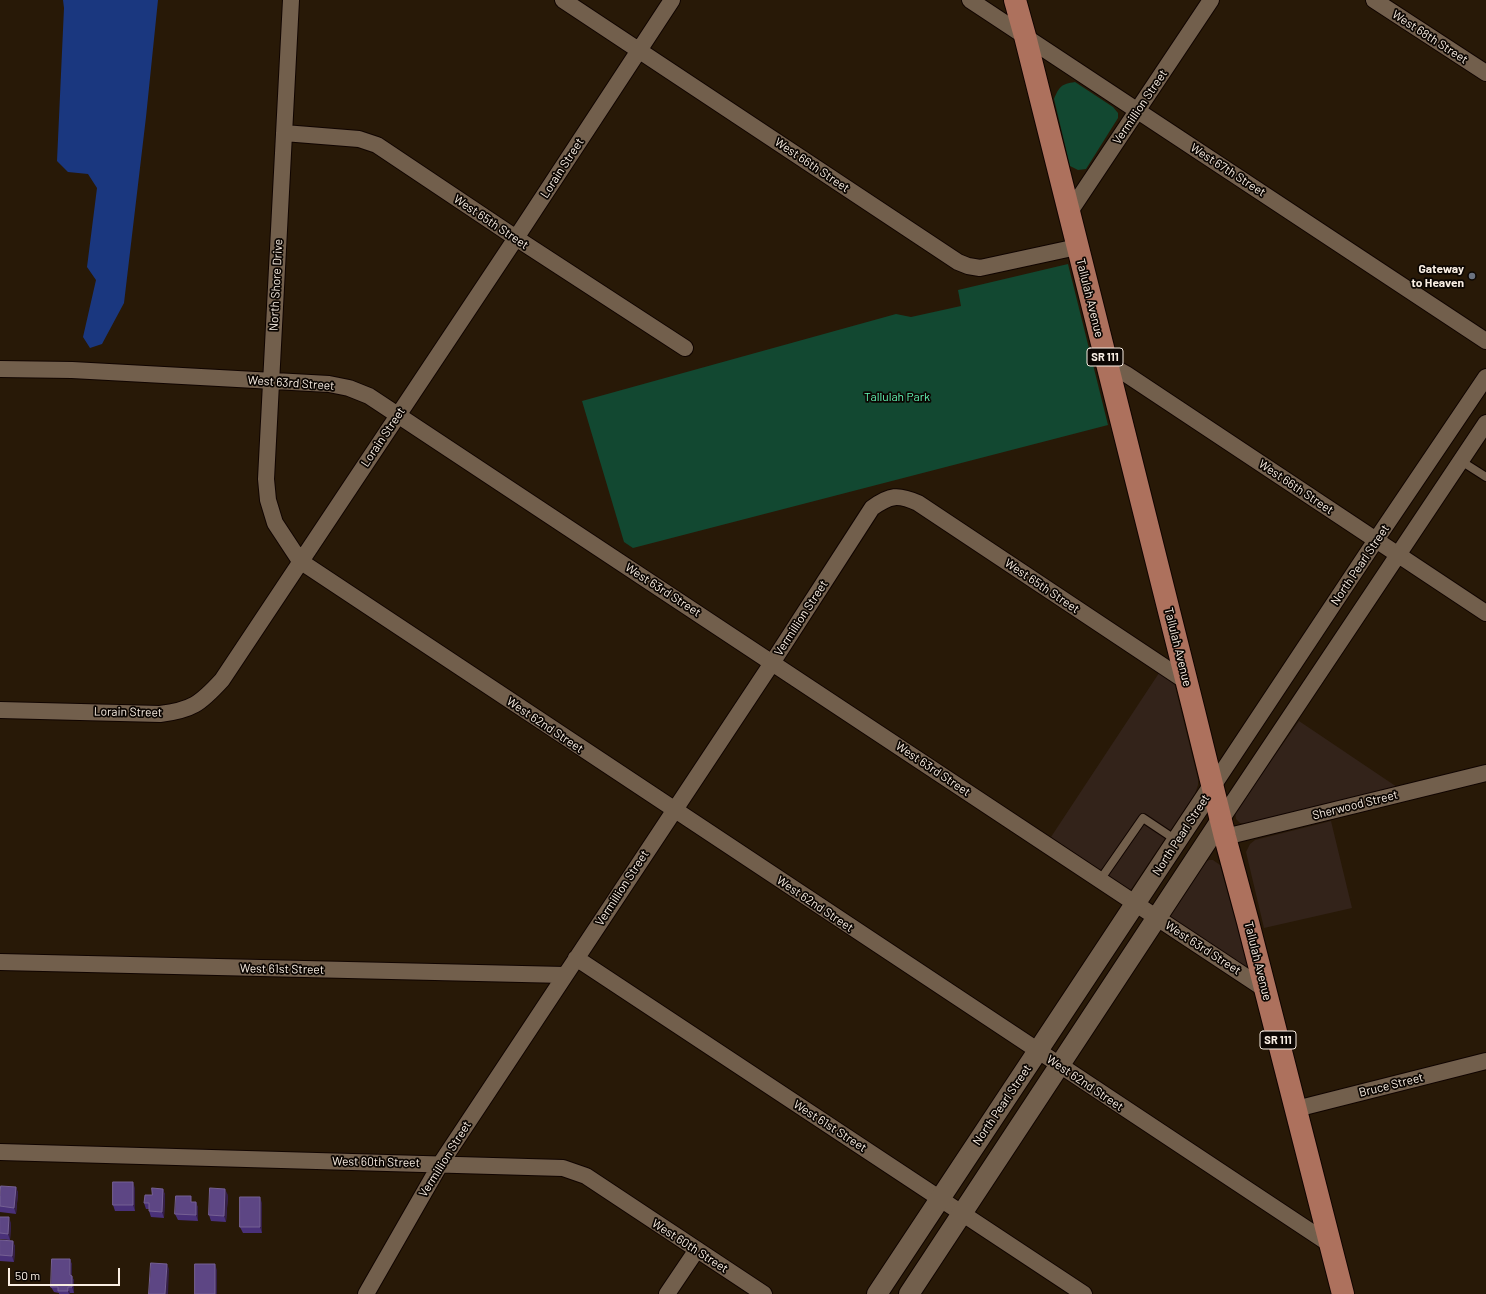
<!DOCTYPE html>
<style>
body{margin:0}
#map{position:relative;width:1486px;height:1294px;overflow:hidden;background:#281907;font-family:Barlow,sans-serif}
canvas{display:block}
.scale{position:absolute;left:8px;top:1268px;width:112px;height:18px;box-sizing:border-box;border:2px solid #f9eee3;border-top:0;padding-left:5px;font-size:12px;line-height:14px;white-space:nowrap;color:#f9eee3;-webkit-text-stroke:3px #0c0602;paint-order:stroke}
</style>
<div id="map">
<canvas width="1486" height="1294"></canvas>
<div class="scale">50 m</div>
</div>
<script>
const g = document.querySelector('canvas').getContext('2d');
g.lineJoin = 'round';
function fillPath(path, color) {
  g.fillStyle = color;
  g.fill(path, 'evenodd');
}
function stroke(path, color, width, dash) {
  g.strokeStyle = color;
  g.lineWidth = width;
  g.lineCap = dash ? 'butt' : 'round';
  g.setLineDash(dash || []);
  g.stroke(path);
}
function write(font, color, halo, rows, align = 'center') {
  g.font = font + ' Barlow,sans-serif';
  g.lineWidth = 3.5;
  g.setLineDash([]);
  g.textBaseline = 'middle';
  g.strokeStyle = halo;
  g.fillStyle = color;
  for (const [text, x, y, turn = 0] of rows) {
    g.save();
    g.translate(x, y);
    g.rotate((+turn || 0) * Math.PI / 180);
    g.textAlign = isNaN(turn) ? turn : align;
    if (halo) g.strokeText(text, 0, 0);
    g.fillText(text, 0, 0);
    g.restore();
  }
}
fillPath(new Path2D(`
 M1159 673 1174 682 1198 779V785L1195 794 1130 891 1051 837Z
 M1299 721 1397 787 1250 824 1240 823 1236 819 1235 812Z
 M1331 821 1352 908 1264 928 1246 852 1250 844 1255 840Z
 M1209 860H1213L1220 865 1256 993 1161 929 1205 862Z`), '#33231a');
fillPath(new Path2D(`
 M1075 82 1113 107 1118 113V118L1086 169 1078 170 1070 166 1054 99C1059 87 1061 84 1075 82Z
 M1068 264 1108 425 633 548 624 542 582 401 896 314 911 317 961 306 958 290Z`), '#124831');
fillPath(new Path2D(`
 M63 0H158L146 117 124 303 102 344 90 348 83 337 96 280 87 267 97 188 88 174 68 172 57 161 64 8Z`), '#1a377f');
const service = new Path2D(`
 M1461 461 1486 477
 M1100 880 1143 818 1176 840`);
const minor = new Path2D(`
 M291 0 266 479 268 500 275 523 300 561 1331 1245
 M563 0 958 262 968 266 980 268 1077 247
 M970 0 1486 341
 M1374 0 1486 73
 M284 133 359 139 377 145 516 238 685 348
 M1069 213 1211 0
 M1106 363 1126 374 1486 613
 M0 369 72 370 329 384 349 388 369 396 1266 990
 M0 710 160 714C192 710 200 704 222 680L516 238 672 0
 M1213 786 1376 540 1486 377
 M1221 820 1486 423
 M1225 837 1486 773
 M576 958 1084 1294
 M0 962 565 975
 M1296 1109 1486 1061
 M0 1152 563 1168 586 1176 764 1294
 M366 1294 441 1163 772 663 872 508C890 495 898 494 918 503L1187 682
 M667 1294 696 1251`);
const tertiary = new Path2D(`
 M877 1294 1213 786
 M909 1294 1221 820`);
const primary = new Path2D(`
 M1015 0 1025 36 1194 711 1225 837 1248 922 1343 1294`);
stroke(service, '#100400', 10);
stroke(minor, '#100400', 18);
stroke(tertiary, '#100400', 22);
stroke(primary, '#100400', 24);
stroke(service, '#725f4c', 8);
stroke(minor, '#725f4c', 16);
stroke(tertiary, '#725f4c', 20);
stroke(primary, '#ad715d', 22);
fillPath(new Path2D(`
 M16 1187 18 1193 16 1214 0 1212V1196Z
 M135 1188V1211H115L113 1205Z
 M163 1189 165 1195 164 1218 151 1217 149 1211V1209H146L144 1203 152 1195Z
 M228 1195 226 1222 211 1221 209 1215Z
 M194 1202H196L198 1208V1221L178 1220 175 1214Z
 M262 1203V1233H243L240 1227Z
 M0 1217 11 1223 10 1240 0 1239Z
 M0 1240 13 1241 15 1247 14 1262 0 1261Z
 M70 1259 72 1265V1276L74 1281V1293H70V1294H59V1293L54 1292 51 1287Z`), '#4a3179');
fillPath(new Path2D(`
 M133 1182 135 1188V1211L133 1205Z
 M16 1187 18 1193 16 1214 14 1208Z
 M163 1189 165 1195 164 1218 162 1212Z
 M225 1189 228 1195 226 1222 224 1216Z
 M260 1197 262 1203V1233L260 1227Z
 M196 1202 198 1208V1221L196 1215Z
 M9 1217 11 1223 10 1240 8 1234Z
 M13 1241 15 1247 14 1262 12 1256Z
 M70 1259 72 1265V1281L70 1275Z
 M167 1264 169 1269 168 1294H165Z
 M215 1264 217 1270V1294H215Z
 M72 1276 74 1281V1293L72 1287Z
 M68 1287 70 1293V1294H69L68 1291Z`), '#351f47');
const building = new Path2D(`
 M113 1182H133V1205H113Z
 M1 1186 16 1187 14 1208 0 1206V1196Z
 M152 1188 163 1189 162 1212 149 1211V1203H144L145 1195H152Z
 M210 1188 225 1189 224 1216 209 1215Z
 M176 1196H191V1202H196V1215L175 1214Z
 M240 1197H260V1227H240Z
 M0 1217H9L8 1234 0 1233Z
 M0 1240 13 1241 12 1256 0 1255Z
 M52 1259H70V1275L72 1276V1287H68V1291H58V1287H51Z
 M151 1263 167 1264 165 1294H149Z
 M195 1264H215V1294H195Z`);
fillPath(building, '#5d4684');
stroke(building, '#756093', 1);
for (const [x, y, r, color] of [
 [1472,276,4,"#6b7280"]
]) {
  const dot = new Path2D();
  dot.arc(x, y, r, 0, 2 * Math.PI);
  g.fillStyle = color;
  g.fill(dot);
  stroke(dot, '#0c0602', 1.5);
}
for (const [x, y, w] of [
 [1105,357,36],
 [1278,1040,36]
]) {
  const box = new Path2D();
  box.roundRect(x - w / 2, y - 9, w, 18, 3);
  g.fillStyle = '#0c0602';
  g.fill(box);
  stroke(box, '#f9eee3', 1);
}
write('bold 11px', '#f9eee3', null, [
 ["SR 111",1105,357],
 ["SR 111",1278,1040]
]);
write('12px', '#f9eee3', '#0c0602', [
 ["West 68th Street",1430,37,33],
 ["Vermillion Street",1140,107,-56],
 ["West 66th Street",812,165,34],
 ["Lorain Street",562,168,-57],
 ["West 67th Street",1228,170,33],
 ["West 65th Street",491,222,34],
 ["North Shore Drive",276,285,-87],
 ["Tallulah Avenue",1090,298,76],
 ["West 63rd Street",291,383,4],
 ["Lorain Street",383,437,-56],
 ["West 66th Street",1296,487,34],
 ["North Pearl Street",1360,565,-56],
 ["West 65th Street",1042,586,34],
 ["West 63rd Street",663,590,33],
 ["Vermillion Street",801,618,-57],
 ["Tallulah Avenue",1178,647,76],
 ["Lorain Street",128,712,1],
 ["West 62nd Street",545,725,34],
 ["West 63rd Street",933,769,34],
 ["Sherwood Street",1355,805,-14],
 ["North Pearl Street",1181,835,-57],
 ["Vermillion Street",622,888,-57],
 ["West 62nd Street",815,904,34],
 ["West 63rd Street",1203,948,33],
 ["Tallulah Avenue",1258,961,76],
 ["West 61st Street",282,969,1],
 ["West 62nd Street",1085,1083,34],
 ["Bruce Street",1391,1085,-14],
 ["North Pearl Street",1002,1105,-56],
 ["West 61st Street",830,1126,33],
 ["Vermillion Street",445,1159,-58],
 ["West 60th Street",376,1162,1],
 ["West 60th Street",690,1246,33]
]);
write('bold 12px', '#f9eee3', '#0c0602', [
 ["Gateway",1464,269],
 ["to Heaven",1464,283]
], 'right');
write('12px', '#62f6b5', '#0c0602', [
 ["Tallulah Park",897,397]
]);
</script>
